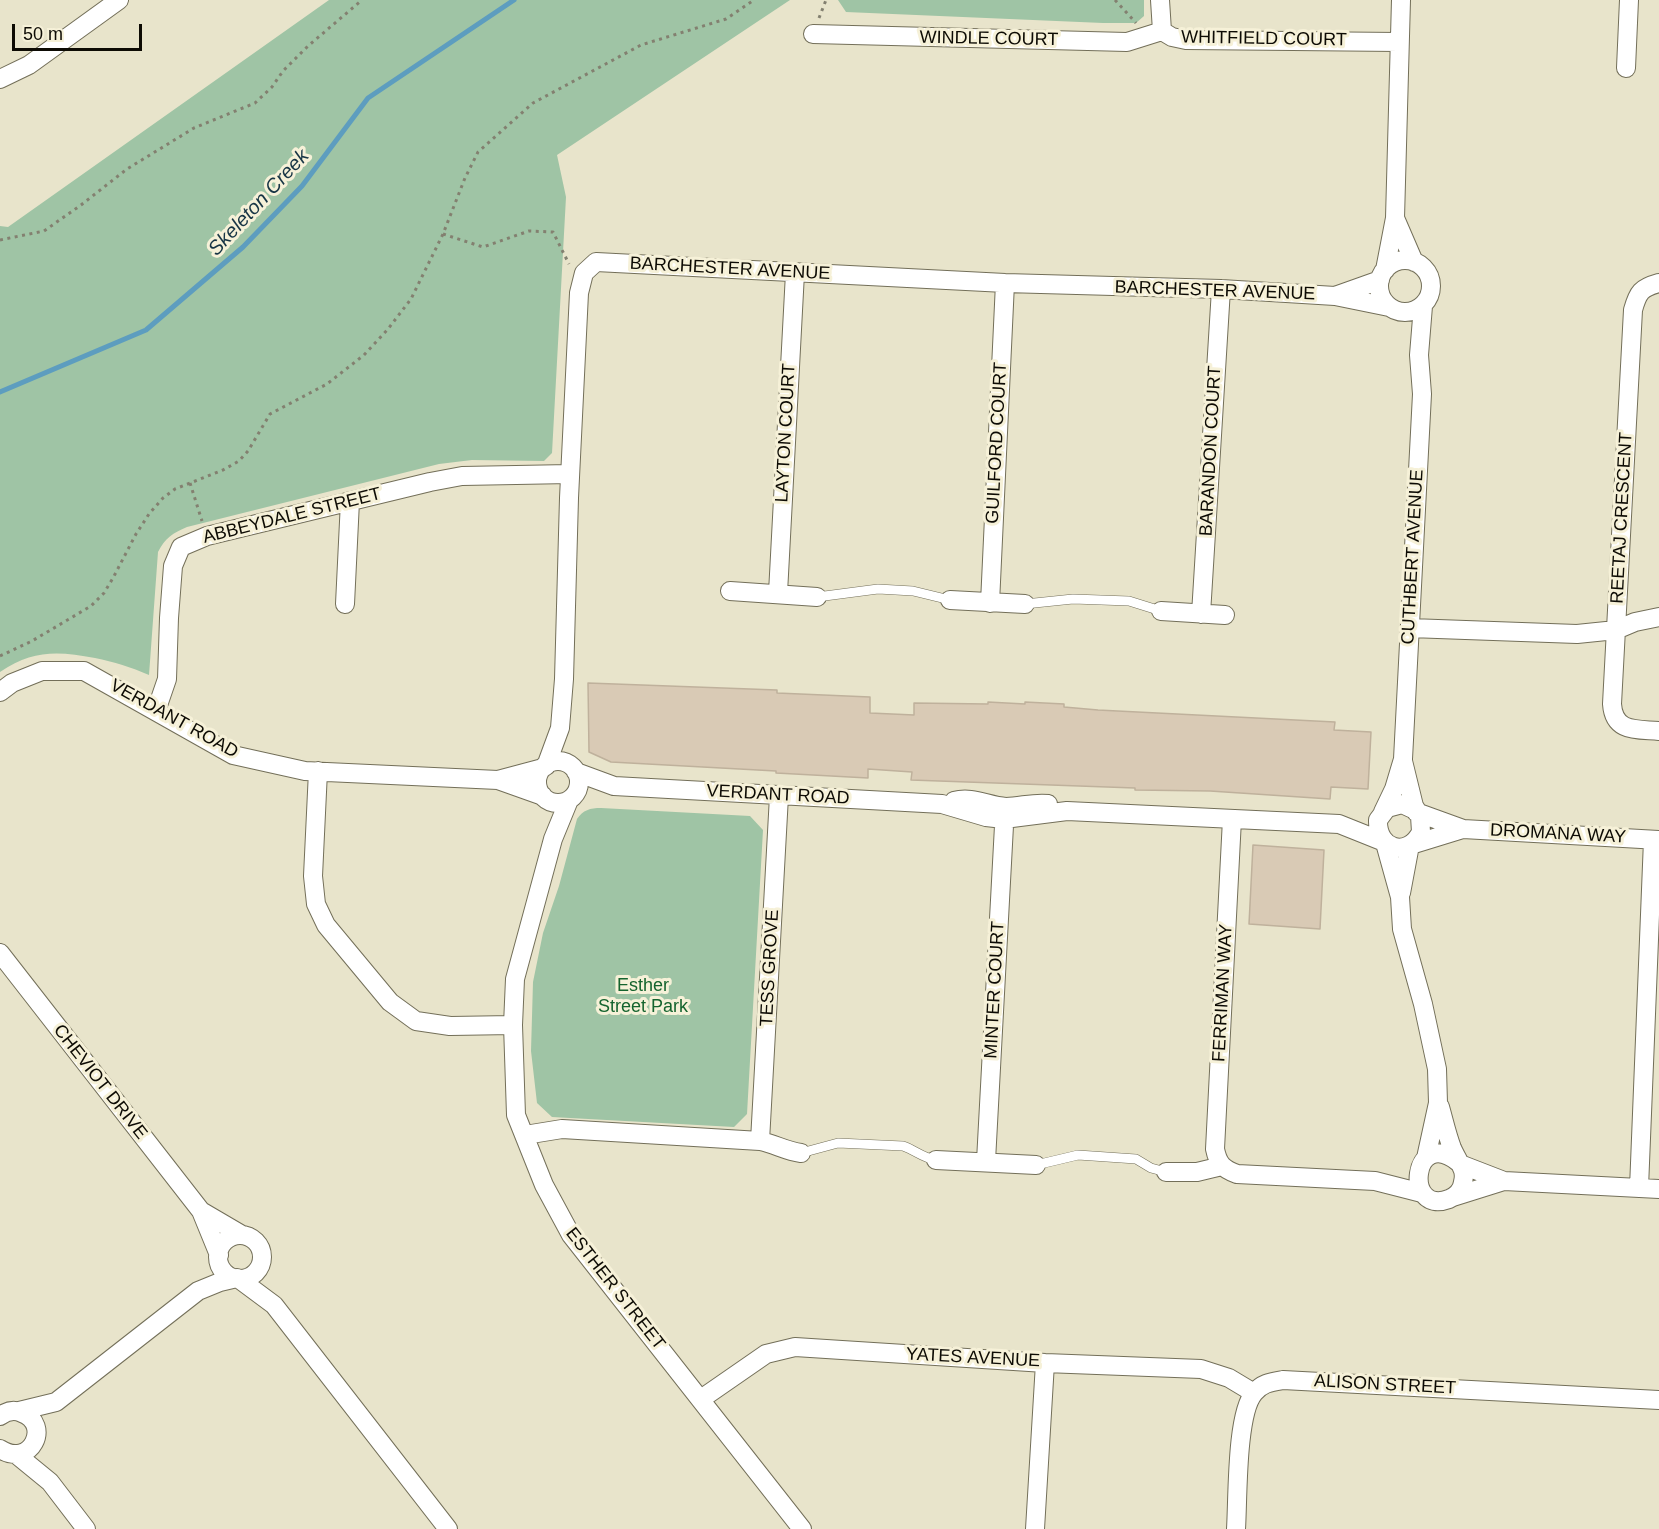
<!DOCTYPE html>
<style>
body{margin:0}
#map{position:relative;width:1659px;height:1529px;overflow:hidden;background:#e8e4cb;font-family:Arial,sans-serif}
canvas{display:block}
.scale{position:absolute;left:12px;top:24px;width:130px;height:27px;box-sizing:border-box;border:3px solid #0d0b04;border-top:0;padding-left:8px;font-size:18px;line-height:21px;white-space:nowrap;color:#0d0b04;-webkit-text-stroke:4px #f6f1d8;paint-order:stroke}
</style>
<div id="map">
<canvas width="1659" height="1529"></canvas>
<div class="scale">50 m</div>
</div>
<script>
const g = document.querySelector('canvas').getContext('2d');
g.lineJoin = 'round';
function fillPath(path, color) {
  g.fillStyle = color;
  g.fill(path, 'evenodd');
}
function stroke(path, color, width, dash) {
  g.strokeStyle = color;
  g.lineWidth = width;
  g.lineCap = dash ? 'butt' : 'round';
  g.setLineDash(dash || []);
  g.stroke(path);
}
function write(font, color, halo, rows, align = 'center') {
  g.font = font + ' Arial,sans-serif';
  g.lineWidth = 6;
  g.setLineDash([]);
  g.textBaseline = 'middle';
  g.strokeStyle = halo;
  g.fillStyle = color;
  for (const [text, x, y, turn = 0] of rows) {
    g.save();
    g.translate(x, y);
    g.rotate((+turn || 0) * Math.PI / 180);
    g.textAlign = isNaN(turn) ? turn : align;
    if (halo) g.strokeText(text, 0, 0);
    g.fillText(text, 0, 0);
    g.restore();
  }
}
fillPath(new Path2D(`
 M329 0H790L557 155 566 197 552 453 544 461 472 460 439 464 187 527C173 533 165 538 158 552L149 675C131 667 114 662 95 658 57 651 33 650 0 672V226L8 227Z
 M838 0H1144V16L1136 23H1103L846 12Z
 M601 808 750 816 763 830 747 1114 734 1127 552 1117 537 1103 531 1051 533 982 543 933 559 886 577 819C583 810 590 808 601 808Z`), '#9fc4a5');
stroke(new Path2D(`
 M0 392 146 330 243 247 302 186 368 98 514 0`), '#5d9dbf', 5);
const building = new Path2D(`
 M588 683 777 690V693L870 697V713L914 715V703L988 704V702L1025 704V702L1064 704V707L1098 710 1335 722 1334 730 1371 732 1368 789 1331 787 1330 799 1210 791 1135 790V788L911 780 912 772 868 769V778L776 773V771L611 762 589 752Z
 M1253 845 1324 850 1320 929 1249 924Z`);
fillPath(building, '#d9cab5');
stroke(building, '#bfb19c', 1.5);
const lane = new Path2D(`
 M817 597 878 589 913 591 950 600
 M1025 604 1073 599 1129 601 1161 611
 M801 1153 838 1143 903 1146C915 1150 923 1158 936 1160
 M1036 1165 1078 1155 1136 1159 1151 1168 1166 1172`);
const street = new Path2D(`
 M1160 0 1162 31 1172 37 1186 40 1399 42
 M813 34 1127 42 1162 31
 M1626 68 1629 0
 M0 79 29 65 119 0
 M1395 218 1414 262
 M1379 286a26 26 0 1 1 52 0a26 26 0 1 1-52 0Z
 M1385 270 1395 218 1401 0
 M1659 283C1641 288 1638 292 1633 310L1612 704C1614 733 1637 729 1659 731
 M1335 296 1380 280
 M730 591 817 597
 M778 593 795 273
 M950 600 1025 604
 M990 603 1005 283
 M345 604 350 501
 M1161 611 1225 615
 M1201 614 1221 289
 M1410 628 1577 634 1616 630 1635 622 1659 617
 M0 692 12 683 42 671H84L233 755 305 771 498 780 543 768
 M156 711 167 679 169 618 173 566 181 547 207 536 430 482 462 476 570 474
 M1403 761 1414 806 1420 816 1421 832C1408 858 1377 850 1378 820L1387 808 1402 804 1415 810
 M537 782a21 21 0 1 1 42 0a21 21 0 1 1-42 0Z
 M546 766 560 728 564 679 569 498 579 293 584 273 596 262 1005 283 1221 289 1335 296 1389 307
 M318 771 313 876 316 904 326 925 390 1002 416 1021 450 1026 513 1025
 M576 772 614 786 942 804 986 817 1004 819 1067 811 1339 824 1384 842
 M498 780 543 796
 M569 800 553 839 515 979 513 1025 516 1115 544 1185 571 1235 802 1529
 M954 801C973 796 988 806 1006 807 1020 807 1034 802 1048 804
 M1383 812 1394 789 1403 759 1422 394 1419 355 1423 306
 M1416 812 1463 829 1659 840
 M1232 819 1215 1149C1218 1164 1223 1169 1237 1174L1375 1181 1422 1193
 M1385 843 1400 897 1402 929 1423 1004 1437 1069 1438 1103 1426 1158
 M1411 845 1463 829
 M1401 893 1410 845
 M0 953 201 1211 219 1255
 M1440 1107C1444 1121 1447 1135 1452 1148 1455 1155 1459 1161 1462 1168 1464 1172 1464 1178 1463 1182 1462 1190 1456 1196 1449 1199 1403 1216 1412 1126 1458 1162
 M525 1135 562 1129 760 1141C775 1144 786 1151 801 1153
 M760 1141 779 796
 M936 1160 1036 1165
 M986 1161 1005 807
 M1460 1164 1504 1181 1659 1189
 M1166 1172H1197L1222 1166
 M1639 1188 1653 840
 M1453 1197 1504 1181
 M201 1211 242 1235
 M218 1257a22 22 0 1 1 44 0a22 22 0 1 1-44 0Z
 M239 1279 274 1305 448 1529
 M701 1399 766 1354 795 1347 1045 1363 1201 1369 1229 1378 1254 1393
 M19 1411 56 1402 198 1291 220 1282 237 1278
 M0 1416C7 1411 14 1409 22 1413 52 1424 31 1469 0 1449
 M17 1455 50 1482 86 1529
 M1035 1529 1045 1363
 M1236 1529C1238 1499 1236 1414 1254 1393 1262 1383 1271 1382 1283 1380L1659 1400`);
stroke(lane, '#736f59', 10);
stroke(street, '#736f59', 20);
stroke(new Path2D(`
 M1115 0 1136 23
 M819 18 826 0
 M443 234 483 247 529 231 553 232 569 264
 M0 240 44 231 81 205 127 169 194 128 255 103 272 87 283 71 308 46 362 0
 M190 483 202 521
 M0 656 32 641 91 606 104 593 113 578 136 534 149 514 163 498 175 489 223 470 239 461 248 451 270 414 327 384 364 355 388 329 411 299 443 234 465 178 478 152 533 103 641 45 726 19 754 0`), '#838070', 3, [3, 4.5]);
stroke(lane, '#fff', 9);
stroke(street, '#fff', 18);
write('18px', '#0d0b04', '#f6f1d8', [
 ["WINDLE COURT",989,39,1],
 ["WHITFIELD COURT",1264,39,1],
 ["BARCHESTER AVENUE",730,269,3],
 ["BARCHESTER AVENUE",1215,291,2],
 ["LAYTON COURT",786,433,-87],
 ["GUILFORD COURT",997,443,-87],
 ["BARANDON COURT",1211,451,-87],
 ["ABBEYDALE STREET",292,516,-14],
 ["REETAJ CRESCENT",1622,518,-87],
 ["CUTHBERT AVENUE",1413,557,-87],
 ["VERDANT ROAD",174,719,29],
 ["VERDANT ROAD",778,795,3],
 ["DROMANA WAY",1558,834,3],
 ["TESS GROVE",770,968,-87],
 ["MINTER COURT",995,990,-87],
 ["FERRIMAN WAY",1223,993,-87],
 ["CHEVIOT DRIVE",100,1082,52],
 ["ESTHER STREET",615,1289,52],
 ["YATES AVENUE",973,1358,3],
 ["ALISON STREET",1385,1385,3]
]);
write('18px', '#15642e', '#f6f1d8', [
 ["Esther",643,986],
 ["Street Park",643,1007]
]);
write('italic 20px', '#173545', '#f6f1d8', [
 ["Skeleton Creek",259,203,-47]
]);
</script>
